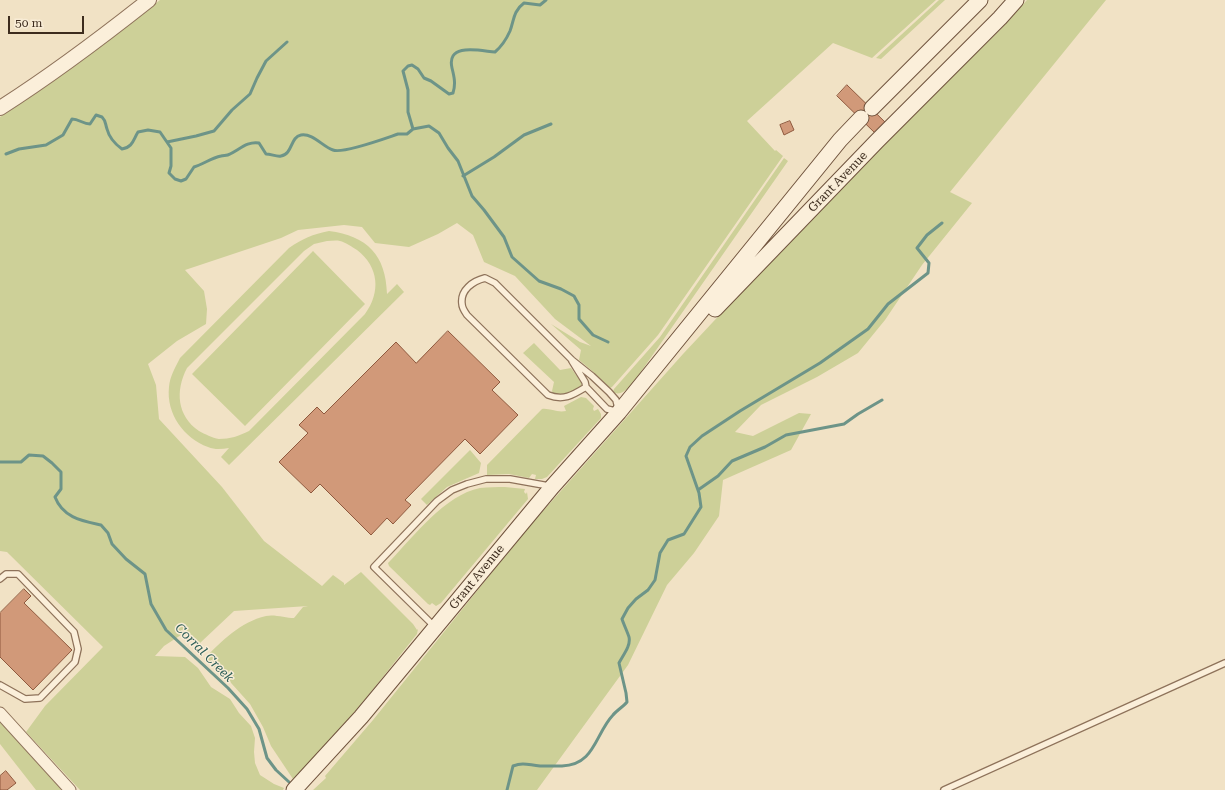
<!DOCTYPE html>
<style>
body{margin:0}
#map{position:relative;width:1225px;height:790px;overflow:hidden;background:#f1e2c5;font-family:"Roboto Serif",serif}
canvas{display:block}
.scale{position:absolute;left:8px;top:16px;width:76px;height:18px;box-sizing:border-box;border:2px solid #3d2c1e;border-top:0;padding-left:5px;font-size:12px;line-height:14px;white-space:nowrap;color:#3d2c1e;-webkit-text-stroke:3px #f8ecd6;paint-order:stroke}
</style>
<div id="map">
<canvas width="1225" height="790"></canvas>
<div class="scale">50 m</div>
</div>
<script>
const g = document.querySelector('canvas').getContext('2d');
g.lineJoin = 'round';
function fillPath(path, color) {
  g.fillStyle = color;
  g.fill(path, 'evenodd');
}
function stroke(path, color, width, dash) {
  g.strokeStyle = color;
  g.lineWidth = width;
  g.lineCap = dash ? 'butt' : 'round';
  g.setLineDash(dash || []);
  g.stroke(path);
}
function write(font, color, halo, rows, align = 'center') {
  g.font = font + ' "Roboto Serif",serif';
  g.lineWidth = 3;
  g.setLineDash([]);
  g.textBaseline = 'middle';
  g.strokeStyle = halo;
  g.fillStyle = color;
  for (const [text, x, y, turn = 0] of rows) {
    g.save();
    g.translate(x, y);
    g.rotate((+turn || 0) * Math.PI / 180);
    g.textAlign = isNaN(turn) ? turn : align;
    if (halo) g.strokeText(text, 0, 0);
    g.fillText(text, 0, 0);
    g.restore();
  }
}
fillPath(new Path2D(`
 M160 0H936L872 58 833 43 747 121 775 151 776 150 783 156 658 335 612 387 610 388 590 369 579 360 581 350 551 324 580 342 591 346 555 319 515 276 484 262 473 235 457 223 438 234 409 247 375 243 362 227 344 225 298 230 281 238 185 270 204 291 207 309 206 324 177 341 148 364 156 385 159 419 222 487 264 541 322 586 333 575 344 583V585L361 572 413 624 417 630 418 629 417 634C377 684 339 735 293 779L271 746 263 727 250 704 223 674 204 659C222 641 240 622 266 616 274 614 286 618 294 618L303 607 308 606 234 611 200 643 184 633 164 646 155 656 185 657 198 668 211 687 230 699 239 713 251 726 255 738 254 752 255 763 260 775 274 784 284 788 283 790H80L26 732 45 706 103 647 10 555 7 552 0 551V117L76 65Z
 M939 0H945L881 59 876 58Z
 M1027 0H1106L950 192 972 203 922 265 885 320 858 353 817 377 761 405 735 432 753 436 799 413 811 414 791 450 723 480 719 516 694 553 667 585 628 665 537 790H313L326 778 325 776 373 720 527 529 683 354 786 244 927 100 1000 30Z
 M784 158 788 161 638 376C632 383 623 398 613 392L614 389 660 337Z
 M329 231C367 236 386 255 387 294L397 284 404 292 229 465 221 457 229 448C222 449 215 450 208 447 184 438 166 414 169 387 170 376 175 368 180 358L289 248C302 239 313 234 329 231ZM327 241C331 241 336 240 340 241 345 242 352 247 357 250 379 267 381 292 365 314L249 431C239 436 230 439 219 439 212 438 205 434 199 431 177 416 175 391 187 368L304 251 314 244Z
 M313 251 365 304 245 426 192 374Z
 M534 343 560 370 571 368 581 382 582 387 568 395 553 394 552 391 554 382 523 353Z
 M581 397 586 398 594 406 593 409 594 411 598 409 601 414V418L547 477 542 479H535L536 475 532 474 529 478 509 474 487 475V465L542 409C550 408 557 413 566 411L564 406Z
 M470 450 481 463 479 473 447 487 427 505 421 499Z
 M505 487 525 489 524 492 526 494 527 492 528 499 441 603 436 606 432 603 430 605 428 604 389 566 388 563 390 561C414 536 445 495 480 488 488 487 497 487 505 487Z
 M0 722 60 788 61 790H36L0 744Z`), '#cdd098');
stroke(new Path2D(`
 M413 129 429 126 439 133 448 148 458 161 472 196 484 210 504 237 512 257 539 281 561 289 574 296 579 305V319L593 335 608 342
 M167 142 196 136 214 131 232 110 250 94 257 78 266 61 287 42
 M6 154 19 149 46 145 63 135 72 119C79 119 83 124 90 124L96 115 102 117C106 121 105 123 107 129 109 137 115 144 122 149 133 147 133 140 138 132L148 130 160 132 171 148V166L169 173 175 179 181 181 186 179 194 167C204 164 211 158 221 156 224 155 227 156 230 154 240 149 248 141 259 143L266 154C271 154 277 157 281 156 293 154 290 137 301 135 313 133 323 147 333 150 343 154 386 138 398 134H407L413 129 408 112V90L403 71 408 66 412 65 418 69 424 78 431 81 449 94 453 93C456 84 454 76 452 68 446 42 481 51 495 52 502 46 506 40 510 31 514 21 513 11 524 3L540 5 546 0
 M463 176 494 157 524 135 551 124
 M0 462H21L29 455 43 456 52 463 61 472V489L55 497C63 518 83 521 101 525L108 533 112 544 126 559 145 574 151 604 166 630 228 688 247 709 259 729 267 758 276 770 289 782
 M698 490 718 476 732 461 765 447 786 435 844 424 858 414 882 400
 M507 790 513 766C524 762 528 765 540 766 547 766 554 766 562 766 595 765 595 734 613 715 617 710 623 707 627 702L626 693 619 663C623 655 631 646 629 637 627 631 624 625 622 619L628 608 636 599 648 590 655 580 660 553 668 540 684 534 701 507 699 493 686 456 690 447 702 436 740 411 820 363 868 329 888 304 928 273 929 263 917 248 927 235 942 223`), '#6d9488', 3);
const building = new Path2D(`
 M847 85 886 123 876 134 837 96Z
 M790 121 794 130 784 135 780 125Z
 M448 331 500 382 492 390 518 415 480 454 465 439 405 500 411 505 393 524 387 518 371 535 320 484 311 493 279 462 308 433 299 425 317 407 324 414 396 342 416 363Z
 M24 589 31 596 24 603 72 650 33 690 0 657V613Z
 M6 771 16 783 7 790H0V776Z`);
fillPath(building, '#d19979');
stroke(building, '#8f593e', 1);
const service = new Path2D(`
 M485 278 495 283 572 360 592 376 609 392 616 400 619 412 607 409 586 387C573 395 564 401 548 395L467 315C465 312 462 308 462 304 460 290 473 281 485 278Z
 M572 361 585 382 586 387
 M0 579 6 574H18L74 632 78 649 75 662 40 698 25 699 0 685
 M435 627 374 567 437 501 452 490 467 484 486 479H510L549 486
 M944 790 1225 663`);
const minor = new Path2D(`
 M0 713 70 790`);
const tertiary = new Path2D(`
 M0 108C52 75 101 38 149 0`);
const secondary = new Path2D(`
 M872 108 980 0
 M715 309 877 141 1000 18 1016 0
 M294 790 361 717 552 487 619 412 840 140 861 118`);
stroke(service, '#8e725a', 8);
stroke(minor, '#8e725a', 13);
stroke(tertiary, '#8e725a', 16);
stroke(secondary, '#70533d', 17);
stroke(service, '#fbefda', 5.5);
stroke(minor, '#fbefda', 11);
stroke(tertiary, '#fbefda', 14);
stroke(secondary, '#fbefda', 15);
write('12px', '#3d2c1e', '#f8ecd6', [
 ["Grant Avenue",838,182,-46],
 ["Grant Avenue",477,577,-51]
]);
write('italic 13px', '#2d5e58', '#f8ecd6', [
 ["Corral Creek",204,653,45]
]);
</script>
